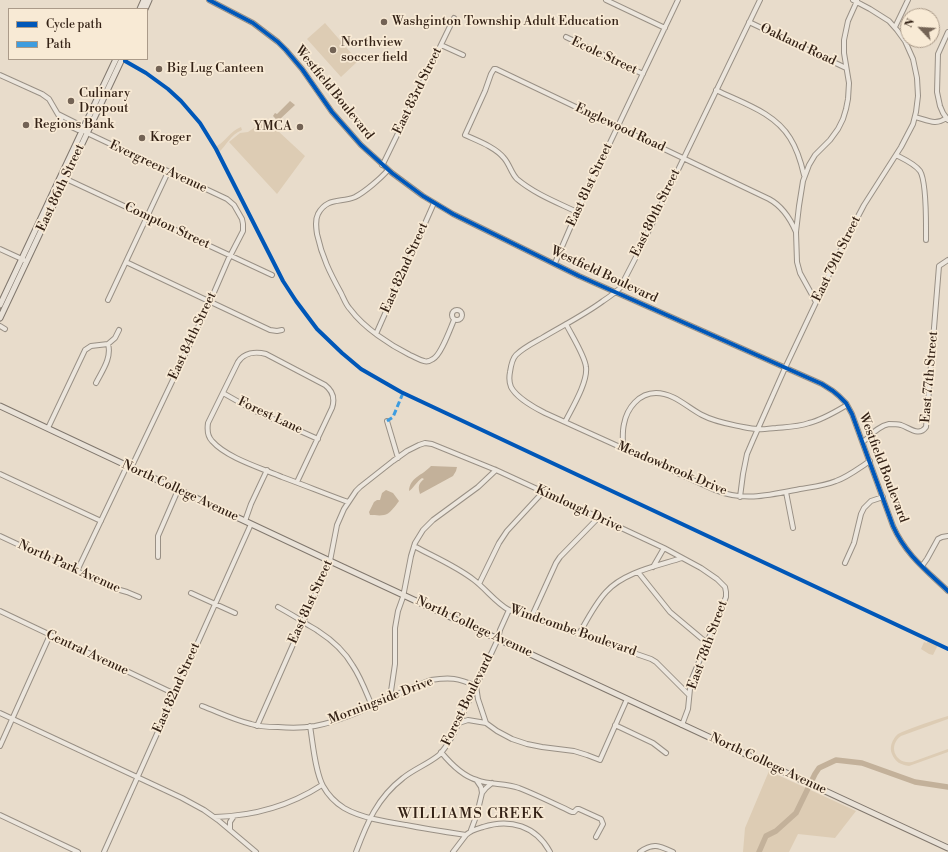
<!DOCTYPE html>
<style>
body{margin:0}
#map{position:relative;width:948px;height:852px;overflow:hidden;background:#e8dccb;font-family:"Libre Bodoni",serif}
canvas{display:block}
.legend{position:absolute;left:8px;top:8px;width:140px;height:52px;box-sizing:border-box;background:#f8ead5;border:1px solid #aa9a89;margin:0;padding:5px 7px;list-style:none;font-size:12px;color:#342216}
.legend li{display:flex;align-items:center;gap:8px;height:20px}
.legend b{width:20px;border:1px solid #aa9a89}
.north{position:absolute;left:900px;top:8px;width:40px;height:40px;box-sizing:border-box;background:#f8ead5;border:1px solid #aa9a89;border-radius:50%;rotate:295deg;font-size:11px;font-weight:700;line-height:16px;text-align:center;color:#342216}
.north::after{content:'';display:block;margin:auto;width:14px;height:18px;background:#736355;clip-path:polygon(50% 0,100% 100%,50% 72%,0 100%)}
</style>
<div id="map">
<canvas width="948" height="852"></canvas>
<ul class="legend">
<li><b style="height:5px;background:#0057b8"></b>Cycle path</li>
<li><b style="height:5px;background:#3e9cdf"></b>Path</li>
</ul>
<div class="north">N</div>
</div>
<script>
const g = document.querySelector('canvas').getContext('2d');
g.lineJoin = 'round';
function fillPath(path, color) {
  g.fillStyle = color;
  g.fill(path, 'evenodd');
}
function stroke(path, color, width, dash) {
  g.strokeStyle = color;
  g.lineWidth = width;
  g.lineCap = dash ? 'butt' : 'round';
  g.setLineDash(dash || []);
  g.stroke(path);
}
function write(font, color, halo, rows, align = 'center') {
  g.font = font + ' "Libre Bodoni",serif';
  g.lineWidth = 3.5;
  g.setLineDash([]);
  g.textBaseline = 'middle';
  g.strokeStyle = halo;
  g.fillStyle = color;
  for (const [text, x, y, turn = 0] of rows) {
    g.save();
    g.translate(x, y);
    g.rotate((+turn || 0) * Math.PI / 180);
    g.textAlign = isNaN(turn) ? turn : align;
    if (halo) g.strokeText(text, 0, 0);
    g.fillText(text, 0, 0);
    g.restore();
  }
}
fillPath(new Path2D(`
 M325 23 358 61 341 77 307 39Z
 M264 118 305 156 277 194 229 142 240 133 248 132 258 125Z
 M241 127 242 130C229 136 228 144 218 153L213 144 217 146C227 140 229 132 241 127Z
 M928 640 938 645 933 655 929 654 921 649 924 642 927 643Z
 M948 716V719L901 736C887 746 896 765 912 762L948 749V752L909 766C901 765 895 762 892 754 889 748 892 739 898 734 903 731 910 729 915 727 926 723 937 719 948 716Z
 M769 771 856 811 835 838 798 834 789 852H743L745 828Z`), '#ddccb4');
fillPath(new Path2D(`
 M290 101 295 105 278 121 273 116 275 113 277 114Z
 M431 466 457 467 456 471 453 476 420 494C418 487 418 484 424 479L422 478C417 481 412 490 409 491 410 477 422 476 431 466Z
 M386 490 393 493 399 501C396 505 389 515 384 515 380 516 374 515 370 515L369 512 374 502 377 500H380L382 493Z`), '#c3b19a');
stroke(new Path2D(`
 M759 852 766 836 776 831 796 813 815 774 819 768 836 760 862 763 915 782 948 787`), '#c3b19a', 5.5);
const minor = new Path2D(`
 M209 0 253 23 278 42 286 50 302 69 332 112 361 145 392 173 423 196 453 214 579 276 822 384 833 391 839 396 846 403 852 414 893 526C906 555 926 570 948 591
 M606 0 665 28
 M760 0 637 255 620 288C615 293 609 297 603 301 584 315 562 326 542 338 533 343 523 348 516 355 512 359 511 365 510 372 509 377 509 382 511 387 516 397 535 408 545 413L715 490C744 502 770 495 800 489 812 487 824 486 836 481 848 477 859 468 870 461
 M749 22 846 68
 M895 27 908 0
 M948 32 938 54 937 92 940 106 943 113 948 120
 M566 37 643 74
 M441 45 463 55
 M0 75 42 94 49 99 63 123 78 130 83 129
 M716 90C742 103 774 112 790 138 797 149 801 162 804 175
 M58 114 82 126 83 129 87 133 227 199 234 205 242 219 243 224V231L228 260 209 304 131 468
 M915 117C927 120 936 126 946 118
 M896 155C904 159 915 164 920 171 927 182 926 225 926 240
 M382 165 384 162 454 18
 M388 170C381 178 365 192 355 197 341 203 327 197 318 214 315 220 316 227 317 234 322 257 330 273 341 293 344 299 346 305 350 309 364 328 390 345 410 355 415 357 419 360 424 361 427 362 430 361 433 359 441 355 450 329 454 320
 M64 178 272 275
 M577 212C556 202 535 194 517 179 511 173 510 165 504 158 495 147 478 141 465 135L485 91 491 74 494 69H496L769 199C782 206 790 218 796 232
 M0 249 24 260
 M126 262 270 330 277 331 282 330
 M555 263 577 212 678 0
 M108 300 168 172
 M816 302 800 273 797 262 796 232 799 206 803 181 809 165 815 155 830 140 838 129 843 119 846 109 848 99 849 83 844 53V40L848 21 857 1
 M452 315a5 5 0 1 1 10 0a5 5 0 1 1-10 0Z
 M0 326 5 329
 M376 334 434 203
 M96 383C102 371 112 358 108 344
 M223 393 253 410 318 439
 M387 421 398 458
 M565 422C572 408 588 382 586 367 585 356 571 334 566 324
 M48 428 85 350 91 346 108 344 115 338 119 330
 M863 442C870 436 878 426 889 424 893 424 897 424 901 425 910 428 919 437 926 427L939 266 948 260
 M623 448C623 440 622 432 624 424 627 408 639 393 656 393 674 393 688 408 702 415 715 422 729 424 743 427 748 428 753 429 758 429 764 430 770 428 776 428 787 427 798 427 809 423 822 420 835 412 847 405
 M0 474 101 521
 M297 482 332 408C335 399 333 391 325 385L266 354C255 351 244 353 238 362L208 423C207 430 207 436 212 441 227 458 261 468 282 477 304 485 326 494 348 502
 M786 492 793 528
 M740 497 743 474 747 454 753 440 785 368 845 241 864 205 901 147 913 124 916 112 918 96 917 78 913 59 905 41 897 30 889 21 870 9 853 0
 M245 521 251 504 267 470
 M0 536 75 571H77L113 588 127 592 139 597
 M414 546C434 557 456 566 474 580 486 589 496 603 509 610L651 659 656 662 689 695
 M158 557V536L178 490
 M845 563 854 543 861 514 864 508 871 501 883 497
 M922 566 927 559 938 539 942 537 948 536
 M653 567 664 548
 M77 571 127 466
 M638 572 670 612 707 643
 M479 584 499 543 507 531 543 492
 M191 593 235 613
 M278 607C287 612 296 617 305 623 309 626 314 628 318 631 332 640 345 652 353 666 361 678 366 692 372 706
 M0 611 175 694
 M531 618 556 563 560 557 599 517
 M579 634C587 620 595 604 606 592 624 572 657 566 682 558
 M390 698 395 664V628L398 611 403 597 411 556 415 543 423 530 433 520 478 487 496 470
 M202 706C218 712 234 720 251 724 260 727 269 727 278 727 290 728 303 728 315 726 356 718 392 694 431 680 450 677 458 678 476 686L478 699 486 723 497 731 512 739 527 744 542 747 574 751 587 755 600 760 627 699
 M0 713 182 798 204 810 218 820 256 852
 M459 723 468 720 486 723
 M615 725 653 743 666 753
 M257 726 330 561 337 525 344 509 356 491 360 487 393 461 407 451 419 445 425 443 432 444 496 470 572 505 664 548 701 568 717 579 725 587 726 592V597L691 681 690 689 688 709 682 725
 M310 726C313 744 315 771 323 786 328 795 336 803 344 808 361 818 387 822 406 825 426 829 446 832 466 835 471 830 476 829 483 827 510 818 536 826 550 852
 M0 746 50 635
 M441 752C450 763 462 776 477 780 490 785 505 783 519 788 537 795 555 804 572 812H574L577 809H579L601 819 603 824 596 837
 M477 781 481 787 482 793
 M0 815 78 852
 M215 817C253 816 291 805 322 785
 M230 830V822L234 816
 M471 830 477 814 482 793 486 788 492 783
 M104 852 251 524
 M356 852C367 823 377 798 403 778 414 769 428 764 439 755 445 749 449 742 453 735L498 639 500 630 509 610
 M453 852 466 835
 M640 852C653 842 660 846 673 852`);
const major = new Path2D(`
 M140 9 144 0
 M145 9 149 0
 M0 305 116 59
 M0 318 122 59
 M0 406 330 561 948 848`);
stroke(minor, '#999085', 6);
stroke(major, '#80776d', 7);
stroke(minor, '#ece6dd', 4);
stroke(major, '#e9e2d8', 5);
stroke(new Path2D(`
 M387 421 393 417 403 393`), '#3e9cdf', 3, [6, 3]);
stroke(new Path2D(`
 M209 0 253 23 278 42 286 50 302 69 332 112 361 145 392 173 423 196 453 214 579 276 822 384 833 391 839 396 846 403 852 414 893 526C906 555 926 570 948 591
 M126 59 125 61 146 73 168 89 181 101 200 123 216 149 283 281 296 301 317 329 342 353 361 369 401 392 948 649`), '#0057b8', 4);
for (const [x, y, r, color] of [
 [384,22,4,"#736355"],
 [333,50,4,"#736355"],
 [159,69,4,"#736355"],
 [71,101,4,"#736355"],
 [26,125,4,"#736355"],
 [300,127,4,"#736355"],
 [142,138,4,"#736355"]
]) {
  const dot = new Path2D();
  dot.arc(x, y, r, 0, 2 * Math.PI);
  g.fillStyle = color;
  g.fill(dot);
  stroke(dot, '#f8ead5', 1.5);
}
write('13px', '#342216', '#f8ead5', [
 ["Washginton Township Adult Education",392,22],
 ["Northview",341,43],
 ["soccer field",341,58],
 ["Big Lug Canteen",167,69],
 ["Culinary",79,94],
 ["Dropout",79,109],
 ["Regions Bank",34,125],
 ["YMCA",292,127,"right"],
 ["Kroger",150,138]
], 'left');
write('13px', '#342216', '#f8ead5', [
 ["Oakland Road",798,45,25],
 ["Ecole Street",604,56,25],
 ["East 83rd Street",418,91,-64],
 ["Westfield Boulevard",334,93,51],
 ["Englewood Road",620,128,25],
 ["Evergreen Avenue",158,167,25],
 ["East 81st Street",590,185,-65],
 ["East 86th Street",61,188,-65],
 ["East 80th Street",656,213,-64],
 ["Compton Street",167,226,25],
 ["East 79th Street",837,259,-64],
 ["East 82nd Street",405,268,-66],
 ["Westfield Boulevard",604,275,25],
 ["East 84th Street",193,336,-65],
 ["East 77th Street",930,377,-85],
 ["Forest Lane",270,416,25],
 ["Westfield Boulevard",883,468,69],
 ["Meadowbrook Drive",672,469,23],
 ["North College Avenue",180,491,25],
 ["Kimlough Drive",579,509,25],
 ["North Park Avenue",69,567,24],
 ["East 81st Street",311,602,-66],
 ["North College Avenue",474,627,25],
 ["Windcombe Boulevard",573,631,19],
 ["East 78th Street",708,645,-70],
 ["Central Avenue",87,653,25],
 ["East 82nd Street",177,688,-66],
 ["Forest Boulevard",468,700,-64],
 ["Morningside Drive",381,701,-21],
 ["North College Avenue",768,764,25]
]);
g.letterSpacing = '1px';
write('15px', '#342216', '#f8ead5', [
 ["WILLIAMS CREEK",471,814]
]);
g.letterSpacing = '0px';
</script>
